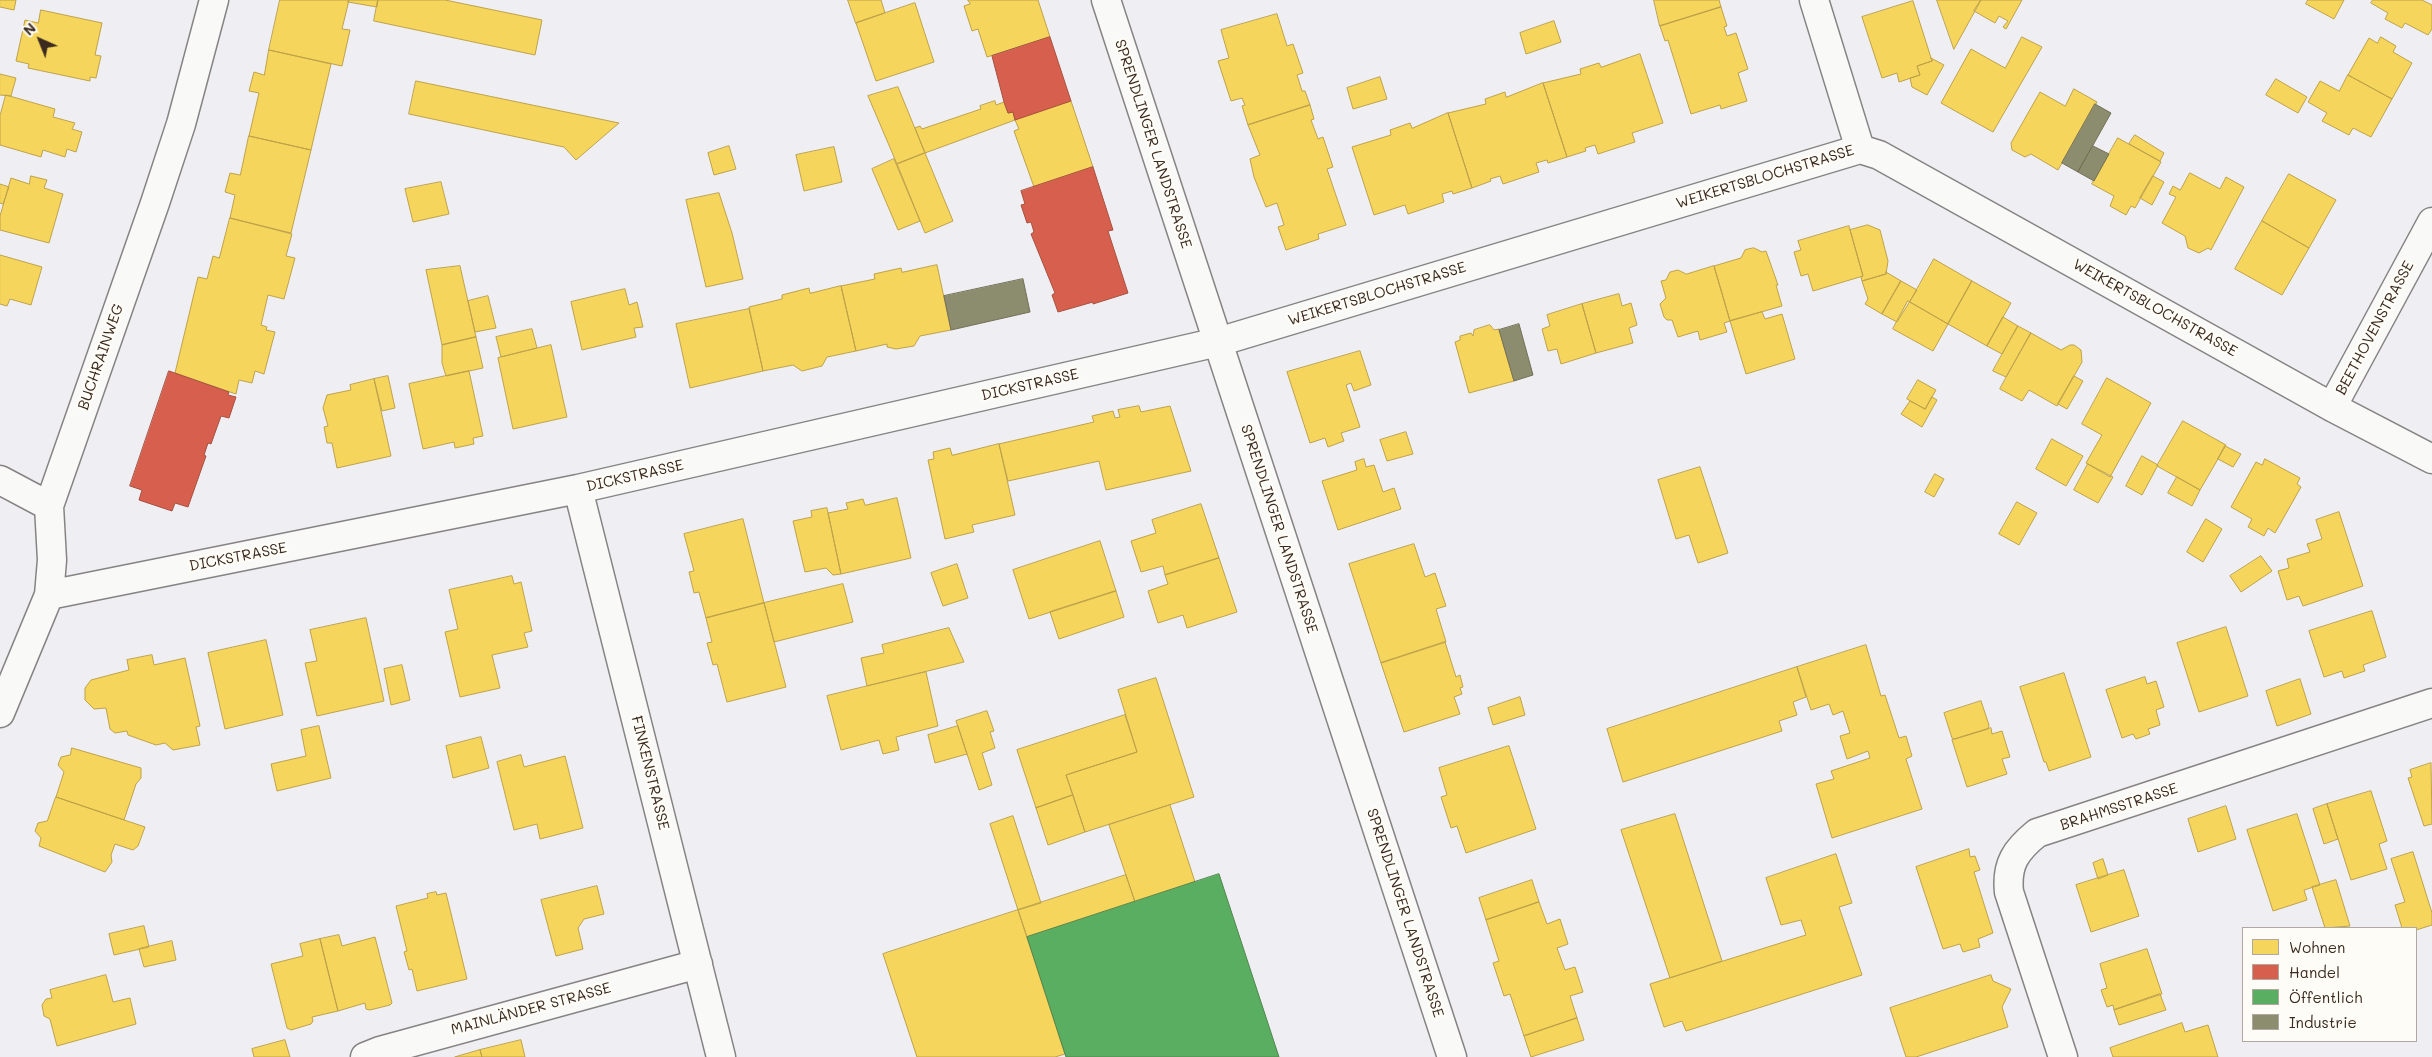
<!DOCTYPE html>
<meta charset="utf-8">
<style>
body{margin:0}
#map{position:relative;width:2432px;height:1057px;overflow:hidden;background:#eeeef3;font-family:Mali,sans-serif}
canvas{display:block}
.legend{position:absolute;left:2242px;top:927px;width:175px;height:115px;box-sizing:border-box;background:#fdfcf7;border:1px solid #afa8a0;margin:0;padding:6px 9px;list-style:none;font-size:15px;color:#3b2a1e}
.legend li{display:flex;align-items:center;gap:10px;height:25px}
.legend b{width:25px;border:1px solid #afa8a0}
.north{position:absolute;left:15px;top:15px;width:50px;height:50px;-webkit-text-stroke:4px #fdfcf7;paint-order:stroke;rotate:316deg;font-size:14px;font-weight:700;line-height:20px;text-align:center;color:#3b2a1e}
.north::after{content:'';display:block;margin:auto;width:18px;height:22px;background:#3b2a1e;clip-path:polygon(50% 0,100% 100%,50% 72%,0 100%)}
</style>
<div id="map">
<canvas width="2432" height="1057"></canvas>
<ul class="legend">
<li><b style="height:14px;background:#f6d55c"></b>Wohnen</li>
<li><b style="height:14px;background:#d6604d"></b>Handel</li>
<li><b style="height:14px;background:#5aae61"></b>Öffentlich</li>
<li><b style="height:14px;background:#8c8c6e"></b>Industrie</li>
</ul>
<div class="north">N</div>
</div>
<script>
const g = document.querySelector('canvas').getContext('2d');
g.lineJoin = 'round';
function fillPath(path, color) {
  g.fillStyle = color;
  g.fill(path, 'evenodd');
}
function stroke(path, color, width, dash) {
  g.strokeStyle = color;
  g.lineWidth = width;
  g.lineCap = dash ? 'butt' : 'round';
  g.setLineDash(dash || []);
  g.stroke(path);
}
function write(font, color, halo, rows, align = 'center') {
  g.font = font + ' Mali,sans-serif';
  g.lineWidth = 5;
  g.setLineDash([]);
  g.textBaseline = 'middle';
  g.strokeStyle = halo;
  g.fillStyle = color;
  for (const [text, x, y, turn = 0] of rows) {
    g.save();
    g.translate(x, y);
    g.rotate((+turn || 0) * Math.PI / 180);
    g.textAlign = isNaN(turn) ? turn : align;
    if (halo) g.strokeText(text, 0, 0);
    g.fillText(text, 0, 0);
    g.restore();
  }
}
const homes = new Path2D(`
 M0 0H16L14 10 0 7Z
 M280 0H349L342 29 350 30 342 66 269 50Z
 M349 0H378L377 7 348 2Z
 M378 0H445L542 20 535 55 374 21Z
 M848 0H881L885 13 856 23Z
 M968 0H1038L1050 37 987 57 978 29 972 31 964 6 970 4Z
 M1654 0H1719L1721 7 1660 26Z
 M1937 0H1981L1954 49Z
 M1981 0H2022L2006 29 2003 27 2008 21 1999 16 1995 23 1974 11Z
 M2308 0H2344L2334 19 2306 4Z
 M2373 0H2422L2432 5V29L2428 35 2405 23 2402 28 2385 19 2388 13 2371 3Z
 M1913 1 1932 61 1917 66 1920 75 1899 82 1897 73 1882 78 1862 17Z
 M915 3 934 62 876 81 856 23Z
 M1721 7 1727 26 1724 27 1727 36 1736 33 1748 69 1738 73 1747 101 1721 109 1720 105 1691 114 1668 40 1665 41 1660 26Z
 M41 10 102 23 95 55 101 56 96 78 90 77V81L28 68 29 64 16 61 25 20 38 23Z
 M1277 14 1287 46 1293 44 1303 73 1297 75 1302 91H1305L1310 105 1248 125 1242 106 1245 105 1242 98 1231 101 1218 61 1229 58 1221 30Z
 M1554 21 1561 42 1526 54 1520 33Z
 M2022 37 2042 47 1993 132 1941 103 1971 49 2005 68Z
 M2381 37 2396 46 2393 52 2412 63 2392 99 2348 75 2369 38 2377 43Z
 M269 50 331 64 311 150 249 136 259 93 249 91 254 72 264 75Z
 M1640 54 1663 123 1632 133 1635 142 1598 154 1595 145 1585 148 1586 151 1567 157 1543 83 1581 74 1580 69 1599 63 1601 67Z
 M1931 58 1944 65 1927 95 1912 87 1910 78 1920 75 1917 66 1932 61Z
 M0 74 16 78 11 96 0 95Z
 M2348 75 2392 99 2371 137 2353 128 2349 135 2322 121 2327 113 2308 102 2320 81 2339 91Z
 M1380 77 1387 99 1353 109 1347 88Z
 M2276 79 2307 97 2298 113 2266 95Z
 M416 81 619 123 576 160 564 147 409 114Z
 M1543 83 1567 157 1548 163 1547 160 1536 163 1539 172 1503 184 1500 176 1490 179 1491 181 1472 188 1448 113 1486 104 1485 99 1505 92 1506 97Z
 M898 87 925 153 897 164 868 96Z
 M2074 89 2097 102 2058 170 2031 154 2025 157 2012 150 2011 143 2040 92 2065 106Z
 M6 95 55 109 53 117 75 123 72 129 82 132 76 152 67 149 65 157 43 150 41 157 0 145V116Z
 M995 101 996 105 1004 102 1008 113 1013 112 1015 120 925 153 915 128 920 126 922 129 981 109 980 106Z
 M1071 101 1093 167 1034 187 1014 131 1019 129 1015 120Z
 M1310 105 1314 119 1311 120 1318 139 1323 137 1333 167 1327 169 1346 225 1318 234 1319 239 1286 250 1278 227 1284 225 1277 203 1266 207 1254 177 1250 159 1260 155 1248 125Z
 M1448 113 1472 188 1453 194 1452 191 1442 194 1444 202 1408 214 1405 205 1374 215 1352 147 1391 135 1390 130 1410 123 1412 128Z
 M2135 135 2164 153 2160 161 2129 144Z
 M249 136 311 150 291 233 230 218 235 195 225 192 230 173 240 175Z
 M2118 138 2161 162 2135 208 2131 206 2126 215 2110 206 2114 196 2092 184Z
 M729 146 736 169 714 175 708 153Z
 M834 147 842 182 804 191 796 155Z
 M925 153 953 221 925 233 897 164Z
 M894 159 920 221 898 230 872 169Z
 M2190 173 2220 189 2226 177 2244 187 2211 250 2208 248 2199 253 2188 248 2185 236 2162 223 2176 197 2169 194 2173 186 2180 190Z
 M2289 174 2336 200 2309 248 2262 221Z
 M31 176 47 180 44 188 63 194 49 243 0 230V216L11 178 29 184Z
 M2153 176 2164 182 2152 205 2140 198Z
 M441 182 449 214 413 222 405 189Z
 M0 184 9 187 3 204 0 203Z
 M719 193 732 233 743 279 706 287 686 200Z
 M230 218 292 234 286 256 295 258 284 299 268 295 261 325 267 327 266 330 275 332 264 374 255 371 252 383 239 380 236 394 175 373 198 277 207 279 213 256 219 258Z
 M2262 221 2309 248 2282 295 2235 269Z
 M1868 225 1880 230 1888 261 1886 274 1862 281 1861 277 1863 276 1850 230Z
 M1849 226 1863 276 1813 291 1808 274 1801 276 1794 252 1801 250 1798 241Z
 M1754 248 1762 252 1766 251 1778 285H1776L1782 306 1730 321 1714 266 1741 258 1745 250Z
 M0 255 42 267 31 305 10 299 7 306 0 304Z
 M1934 259 1972 281 1948 324 1910 302Z
 M937 265 951 330 920 336 914 346 896 349 887 347V344L856 351 841 286 875 279 874 274 901 268 902 272Z
 M460 266 476 337 442 345 426 270Z
 M1714 266 1730 321 1724 323 1727 332 1700 340 1698 331 1678 337 1672 320H1667L1664 317 1660 304 1666 298 1661 281 1666 280 1670 272 1678 270 1686 274Z
 M1886 272 1901 281 1882 314 1865 304 1868 299 1862 281 1886 274Z
 M1901 281 1917 290 1897 322 1882 314Z
 M1972 281 2011 303 1987 346 1948 324Z
 M841 286 856 351 827 357 822 366 802 371 793 365 763 371 749 307 782 299V295L809 288 810 293Z
 M625 289 629 305 637 302 643 327 634 328 636 337 582 350 571 302Z
 M1619 294 1622 306 1631 303 1637 325 1629 328 1633 343 1596 353 1582 304Z
 M488 296 496 328 475 332 468 301Z
 M1908 301 1948 324 1933 351 1893 329Z
 M1582 304 1596 353 1561 364 1557 349 1548 351 1542 329 1550 326 1547 315Z
 M749 309 763 371 690 388 676 324Z
 M1762 312 1765 319 1782 314 1795 359 1746 374 1730 321Z
 M2003 317 2018 326 2002 354 1987 346Z
 M1490 325 1494 330 1499 329 1514 381 1469 393 1455 342 1460 340V336L1471 333 1473 336 1474 330Z
 M2018 326 2031 333 2006 377 1993 371Z
 M532 329 537 348 501 357 496 337Z
 M2031 333 2061 350 2070 345H2074L2081 350 2082 362 2057 406 2029 390 2022 401 2000 389Z
 M476 337 483 368 446 376 442 363V345Z
 M551 345 567 417 513 429 498 358Z
 M1360 351 1371 385 1354 391 1351 383 1346 385 1360 427 1341 433 1344 441 1328 447 1325 438 1310 443 1287 372Z
 M469 371 483 436 473 438 474 444 455 448 454 442 423 449 409 384Z
 M388 376 395 408 382 411 374 379Z
 M2074 376 2083 381 2067 409 2058 404Z
 M2107 378 2151 403 2110 477 2086 463 2102 435 2082 424Z
 M374 379 391 456 337 468 332 443H327L324 427 328 426 323 408 327 395 351 390 350 385Z
 M1918 380 1936 390 1925 409 1907 399Z
 M1932 397 1937 400 1922 427 1901 414 1910 401 1925 409Z
 M1139 406 1141 412 1170 406 1191 471 1106 490 1099 461 1008 481 999 444 1094 422 1092 416 1113 411 1115 418 1120 417 1118 410Z
 M2183 421 2226 445 2200 490 2157 466Z
 M1406 432 1413 454 1387 461 1380 440Z
 M2052 439 2083 456 2066 486 2036 469Z
 M999 444 1015 515 972 525 974 532 945 539 928 460 934 459 933 452 950 448 952 455Z
 M2225 446 2241 454 2233 467 2218 459Z
 M2142 456 2158 465 2142 495 2126 486Z
 M1364 459 1366 467 1374 465 1383 492 1394 488 1401 509 1338 530 1322 481 1357 470 1355 462Z
 M2265 459 2300 478 2297 484 2301 487 2275 533 2268 528 2264 536 2248 527 2252 519 2231 507 2256 462 2262 465Z
 M2088 464 2113 477 2098 503 2074 490Z
 M1700 467 1728 553 1698 563 1689 535 1676 539 1658 480Z
 M1935 474 1944 479 1934 497 1925 492Z
 M2177 477 2200 490 2192 506 2168 493Z
 M897 498 911 558 841 574 828 513 848 509 846 503 863 499 865 505Z
 M2017 502 2037 513 2019 545 1999 534Z
 M1201 504 1219 558 1165 575 1163 566 1141 572 1131 541 1156 533 1152 520Z
 M827 508 841 574 833 575 826 568 805 572 793 521 812 517 811 511Z
 M2339 512 2363 586 2303 606 2299 596 2287 600 2278 571 2289 568 2287 559 2310 552 2307 544 2322 539 2316 520Z
 M743 519 764 603 706 618 699 592 694 593 689 572 694 571 684 534Z
 M2206 519 2222 529 2203 562 2187 552Z
 M1100 541 1116 591 1029 619 1013 570Z
 M1414 544 1425 577 1435 573 1446 606 1436 609 1446 642 1381 663 1349 564Z
 M2261 556 2272 571 2241 592 2230 576Z
 M1219 558 1237 612 1187 628 1183 615 1158 623 1148 591 1168 584 1165 575Z
 M957 564 968 598 943 606 931 573Z
 M512 576 514 584 521 582 532 631 524 633 528 647 492 655 500 688 460 697 445 632 458 629 449 590Z
 M843 584 853 622 774 642 764 603Z
 M1116 591 1124 617 1059 639 1050 612Z
 M764 603 786 687 727 702 717 664 713 665 707 643 712 642 706 618Z
 M2372 611 2386 657 2363 665 2365 671 2344 678 2342 671 2324 677 2309 631Z
 M366 618 384 701 317 716 305 663 317 661 310 630Z
 M2226 627 2248 696 2199 712 2177 643Z
 M949 628 964 662 867 686 861 658 884 653 882 645Z
 M266 640 283 715 225 729 208 653Z
 M1445 642 1456 677 1460 675 1463 687 1460 688 1462 694 1454 697 1460 714 1404 732 1381 663Z
 M1866 645 1881 696 1885 695 1899 738 1906 736 1912 756 1906 759 1922 809 1832 838 1816 784 1834 779 1831 771 1870 758 1868 751 1847 759 1840 736 1850 733 1843 711 1833 715 1829 704 1811 710 1797 667Z
 M152 655 154 665 185 658 200 726 196 727 200 745 173 750 165 743 156 745 128 735 127 731 115 733 110 729 106 708 94 709 85 700V688L91 680 129 670 127 660Z
 M402 665 410 700 391 705 384 669Z
 M1797 667 1806 697 1793 702 1797 715 1779 721 1782 731 1623 782 1607 729Z
 M926 672 938 726 896 737 899 750 883 754 879 740 841 750 827 696Z
 M2064 673 2091 757 2049 771 2046 762H2044L2020 687Z
 M2145 677 2147 684 2156 681 2164 707 2156 710 2160 725 2148 729 2150 734 2136 739 2133 734 2122 738 2106 690Z
 M1156 678 1194 797 1085 832 1066 775 1137 752 1118 690Z
 M2300 679 2311 714 2277 726 2266 691Z
 M1520 697 1525 715 1493 725 1488 708Z
 M1981 701 1989 725 1988 729 1955 739 1952 738 1944 713Z
 M987 711 994 731 990 732 995 748 982 753 992 785 979 790 956 721Z
 M1125 715 1137 752 1066 775 1073 795 1036 808 1017 750Z
 M319 726 331 778 277 791 271 764 306 756 301 730Z
 M958 726 967 754 935 763 928 735Z
 M1991 728 1992 734 2002 731 2010 757 2002 759 2007 774 1967 787 1952 740Z
 M481 737 489 768 453 778 446 746Z
 M1509 746 1536 829 1466 853 1457 826 1451 828 1441 797 1447 795 1439 768Z
 M72 748 141 768V778L136 784 124 820 56 797 64 772 58 765 61 757 70 755Z
 M521 755 524 767 565 756 583 828 540 839 537 824 514 830 497 762Z
 M2431 763 2432 824 2424 826 2408 778 2412 777 2410 770Z
 M2371 791 2387 841 2379 844 2387 869 2351 880 2327 804Z
 M1073 795 1085 832 1048 845 1036 808Z
 M56 797 145 827 138 846 133 850 115 844 111 855 112 862 105 872 39 846 41 838 35 831 38 823 47 821Z
 M2327 804 2338 839 2324 844 2313 809Z
 M1170 805 1195 882 1135 902 1109 825Z
 M2226 806 2236 839 2198 852 2188 819Z
 M1675 814 1722 961 1670 978 1621 830Z
 M2297 814 2320 885 2304 890 2307 900 2273 911 2247 830Z
 M1013 816 1041 903 1018 910 990 824Z
 M1969 849 1970 857 1975 856 1980 870 1974 872 1993 933 1978 939 1980 947 1963 952 1960 944 1943 949 1916 867Z
 M2413 852 2432 913V925L2416 930 2402 928 2395 905 2405 902 2391 859Z
 M1836 854 1852 903 1839 907 1862 975 1686 1031 1682 1021 1664 1027 1650 984 1806 935 1801 920 1781 925 1766 878Z
 M2103 859 2108 875 2098 879 2093 863Z
 M2124 870 2139 916 2091 932 2076 885Z
 M1126 875 1135 902 1027 937 1018 910Z
 M1532 880 1539 902 1486 920 1479 898Z
 M2336 880 2350 926 2325 928 2312 887Z
 M597 886 604 914 584 919 578 928 583 949 556 956 541 900Z
 M436 892 437 895 446 893 467 979 417 991 412 969 409 970 404 952 407 951 396 906 428 898 427 894Z
 M1539 902 1547 924 1560 919 1568 944 1557 948 1565 970 1575 967 1583 992 1570 996 1577 1018 1524 1036 1510 994 1504 996 1493 963 1499 961 1486 920Z
 M1018 910 1065 1054 1055 1057H917L883 954Z
 M144 926 149 947 114 955 109 934Z
 M339 935 342 946 375 937 392 1003 390 1005 370 1010 366 1009 365 1003 338 1011 320 939Z
 M320 939 338 1011 312 1017 313 1021 311 1024 291 1030 287 1028 271 964 303 956 300 944Z
 M172 941 176 960 144 967 139 949Z
 M2147 949 2162 994 2114 1010 2113 1005 2107 1007 2101 990 2107 988 2100 964Z
 M106 975 113 1002 130 998 136 1024 57 1046 50 1019 44 1016 42 1005 46 999 52 998 50 990Z
 M1991 975 1993 981 2011 989 2002 1007 2008 1027 1916 1057H1906L1890 1008Z
 M2160 994 2166 1010 2119 1025 2114 1010Z
 M1577 1018 1584 1040 1531 1057 1524 1036Z
 M2182 1023 2185 1032 2208 1025 2218 1057H2113L2110 1048Z
 M285 1040 290 1057H254L252 1049Z
 M521 1040 525 1057H482L480 1050Z
 M480 1050 482 1057H455Z`);
fillPath(homes, '#f6d55c');
stroke(homes, '#bea249', 1);
const shops = new Path2D(`
 M1050 37 1071 101 1015 120 1013 112 1008 113 1004 102 992 56Z
 M1093 167 1113 230 1108 231 1128 293 1093 304V302L1058 312 1052 295 1055 293 1031 234 1034 232 1031 222 1027 223 1021 205 1025 204 1021 191Z
 M169 371 229 392 228 395 236 397 229 418 221 416 211 444 208 443 204 455 206 456 188 507 175 503 172 511 139 500 142 490 130 486Z`);
fillPath(shops, '#d6604d');
stroke(shops, '#a8503f', 1);
const public = new Path2D(`
 M1219 874 1279 1057H1066L1027 937Z`);
fillPath(public, '#5aae61');
stroke(public, '#51864d', 1);
const industry = new Path2D(`
 M2095 104 2111 113 2078 172 2062 163Z
 M2093 146 2109 154 2094 181 2078 172Z
 M1023 279 1030 312 951 330 944 296Z
 M1519 324 1533 375 1514 381 1499 330Z`);
fillPath(industry, '#8c8c6e');
stroke(industry, '#746f56', 1);
const minor = new Path2D(`
 M1814 0 1860 149
 M2332 407 2432 222
 M0 480 49 506
 M578 489 721 1057
 M49 595 578 489 1218 342 1860 149 1879 155 2332 407 2432 459
 M0 713 49 595 52 560 49 506 155 203 181 124 214 0
 M365 1057 380 1051 698 964
 M2063 1057 2009 892C2006 864 2016 850 2037 833L2432 703`);
const secondary = new Path2D(`
 M1106 0 1452 1057`);
stroke(minor, '#878383', 31);
stroke(secondary, '#878383', 31);
stroke(minor, '#f9f9f8', 28);
stroke(secondary, '#f9f9f8', 28);
write('15px', '#3b2a1e', '#fdfcf7', [
 ["SPRENDLINGER LANDSTRASSE",1153,144,72],
 ["WEIKERTSBLOCHSTRASSE",1765,177,-17],
 ["WEIKERTSBLOCHSTRASSE",1377,294,-17],
 ["WEIKERTSBLOCHSTRASSE",2155,308,29],
 ["BEETHOVENSTRASSE",2375,328,-62],
 ["BUCHRAINWEG",101,357,-71],
 ["DICKSTRASSE",1030,385,-13],
 ["DICKSTRASSE",635,476,-13],
 ["SPRENDLINGER LANDSTRASSE",1279,529,72],
 ["DICKSTRASSE",238,557,-11],
 ["FINKENSTRASSE",650,773,76],
 ["BRAHMSSTRASSE",2119,807,-18],
 ["SPRENDLINGER LANDSTRASSE",1405,913,72],
 ["MAINLÄNDER STRASSE",531,1009,-15]
]);
</script>
